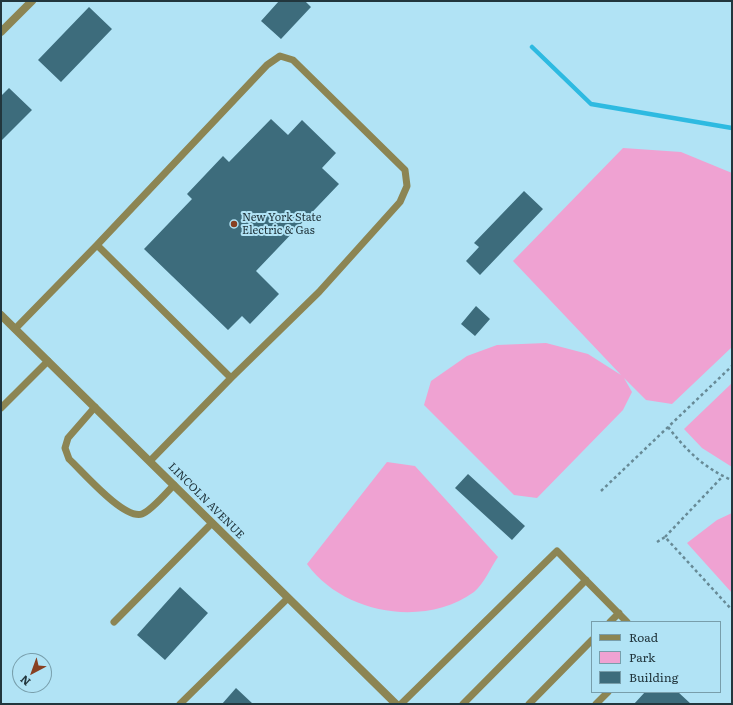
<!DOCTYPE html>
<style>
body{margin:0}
#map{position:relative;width:733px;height:705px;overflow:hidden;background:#b1e3f5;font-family:Literata,serif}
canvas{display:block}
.frame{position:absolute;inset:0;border:2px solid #22363d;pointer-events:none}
.legend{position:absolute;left:591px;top:621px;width:130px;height:72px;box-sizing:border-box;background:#b1e3f5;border:1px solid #789eab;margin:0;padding:5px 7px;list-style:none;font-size:12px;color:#22363d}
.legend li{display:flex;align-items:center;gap:8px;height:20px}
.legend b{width:20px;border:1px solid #789eab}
.north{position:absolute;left:12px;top:653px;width:40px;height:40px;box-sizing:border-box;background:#b1e3f5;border:1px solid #789eab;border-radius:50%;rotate:221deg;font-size:11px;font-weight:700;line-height:16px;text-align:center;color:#22363d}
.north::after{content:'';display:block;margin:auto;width:14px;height:18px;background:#884022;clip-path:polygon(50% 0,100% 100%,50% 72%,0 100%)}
</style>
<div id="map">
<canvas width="733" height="705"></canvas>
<div class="frame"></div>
<ul class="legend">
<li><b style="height:5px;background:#8c8553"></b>Road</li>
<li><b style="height:11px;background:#efa2d2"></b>Park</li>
<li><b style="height:11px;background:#3d6c7c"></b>Building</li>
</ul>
<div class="north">N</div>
</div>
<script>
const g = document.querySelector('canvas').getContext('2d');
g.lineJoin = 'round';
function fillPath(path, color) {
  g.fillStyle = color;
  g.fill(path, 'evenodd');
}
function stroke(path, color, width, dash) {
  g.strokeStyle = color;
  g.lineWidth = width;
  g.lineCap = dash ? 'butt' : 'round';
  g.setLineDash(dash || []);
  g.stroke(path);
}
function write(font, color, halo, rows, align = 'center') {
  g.font = font + ' Literata,serif';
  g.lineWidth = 4;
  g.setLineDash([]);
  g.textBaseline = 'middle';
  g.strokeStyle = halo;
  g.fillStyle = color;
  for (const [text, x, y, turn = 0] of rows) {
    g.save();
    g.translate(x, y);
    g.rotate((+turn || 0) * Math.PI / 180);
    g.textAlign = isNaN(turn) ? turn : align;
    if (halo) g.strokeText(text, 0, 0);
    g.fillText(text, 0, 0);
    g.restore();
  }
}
fillPath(new Path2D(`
 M623 148 681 152 732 173V347L672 404 646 400 624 378 632 392 623 410 537 498 514 495 424 405 431 381 467 356 497 345 546 343 588 354 621 375 513 261Z
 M732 383V467L702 448 684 429Z
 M387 462 415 466 498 557C491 567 484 584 474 592 424 628 343 614 307 564Z
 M732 513V593L687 543 717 520Z`), '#efa2d2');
stroke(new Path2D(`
 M532 47 591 104 732 128`), '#2ebae1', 4.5);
fillPath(new Path2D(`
 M279 1H305L311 7 281 39 261 21Z
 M89 7 112 29 61 82 38 60Z
 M9 88 32 110 1 141V96Z
 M271 119 288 135 302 120 336 153 322 168 339 184 256 271 279 294 250 324 242 316 228 330 144 249 192 199 187 194 223 156 229 162Z
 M524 191 543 209 480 275 466 261 479 247 474 243Z
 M476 306 490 319 475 336 461 324Z
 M468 474 525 526 512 540 455 488Z
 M180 587 208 613 165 660 137 635Z
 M236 688 253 704H222Z
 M645 692H678L691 704H634Z`), '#3d6c7c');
stroke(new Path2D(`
 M668 427C686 450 705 469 732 480
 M601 491 732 366
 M665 537 723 476
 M657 542 665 537 732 610`), '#678a96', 2.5, [3, 3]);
stroke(new Path2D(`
 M97 245 267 65 280 56 293 60 405 170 407 186 400 202 319 292 231 378
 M15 329 97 245 231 378 150 461
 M95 407 68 438 65 448 69 459C83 472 124 520 142 514 151 511 167 492 174 485
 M1 408 48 361
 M114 622 212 523
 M610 622 619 613
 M180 704 288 598
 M401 704 557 551 627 622
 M463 704 586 580
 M529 704 592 640
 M596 704 608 692`), '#8c8553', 7);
stroke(new Path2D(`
 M1 32 32 1`), '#8c8553', 8);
stroke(new Path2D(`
 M1 315 396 704`), '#8c8553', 8);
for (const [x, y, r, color] of [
 [234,224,4,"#884022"]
]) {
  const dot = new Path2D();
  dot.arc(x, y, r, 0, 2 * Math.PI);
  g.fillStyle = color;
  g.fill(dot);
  stroke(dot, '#b1e3f5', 1.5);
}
write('11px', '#22363d', '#b1e3f5', [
 ["New York State",242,218],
 ["Electric & Gas",242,231]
], 'left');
write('11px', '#22363d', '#b1e3f5', [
 ["LINCOLN AVENUE",206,501,45]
]);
</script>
